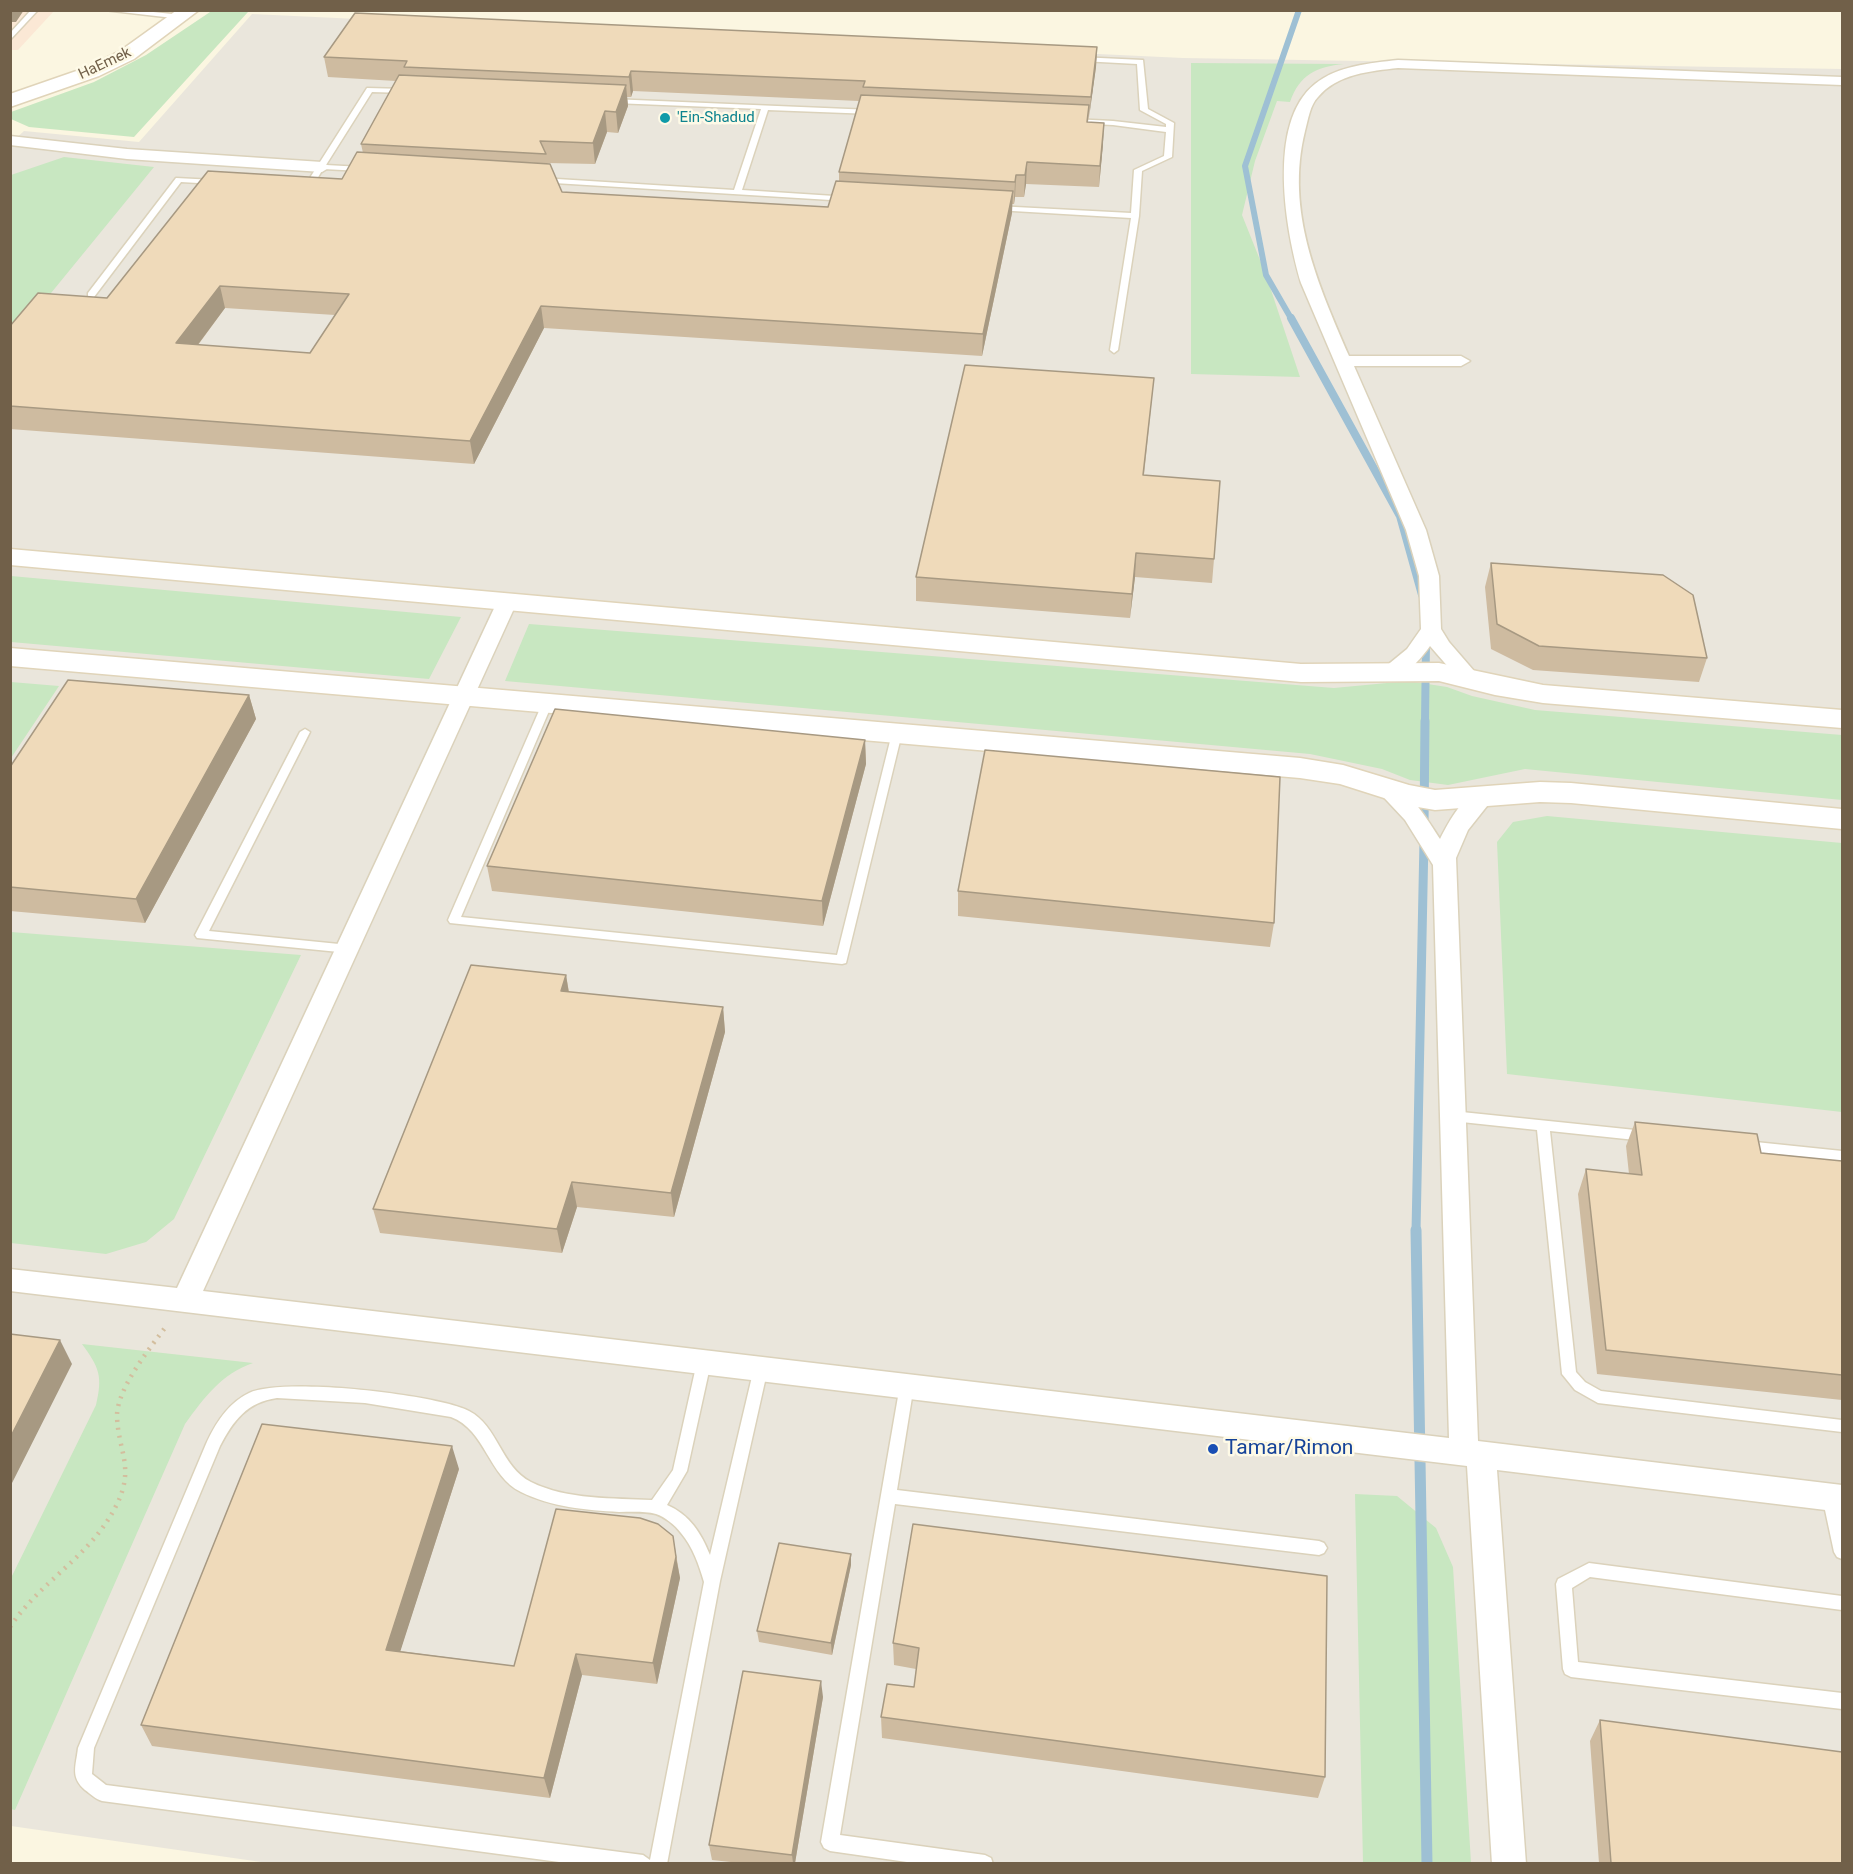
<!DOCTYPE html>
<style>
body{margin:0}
#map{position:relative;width:1853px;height:1874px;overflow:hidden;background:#fbf6e1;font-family:Roboto,sans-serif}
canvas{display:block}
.frame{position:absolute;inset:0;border:12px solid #716049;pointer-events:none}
</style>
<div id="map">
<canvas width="1853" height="1874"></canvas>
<div class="frame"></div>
</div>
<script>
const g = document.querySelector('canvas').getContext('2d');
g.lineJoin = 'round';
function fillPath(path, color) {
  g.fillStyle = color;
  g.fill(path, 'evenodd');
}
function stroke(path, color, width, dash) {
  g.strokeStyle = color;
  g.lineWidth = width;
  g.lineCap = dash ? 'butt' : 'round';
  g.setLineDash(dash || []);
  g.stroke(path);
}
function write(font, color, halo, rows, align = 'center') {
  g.font = font + ' Roboto,sans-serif';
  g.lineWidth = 5;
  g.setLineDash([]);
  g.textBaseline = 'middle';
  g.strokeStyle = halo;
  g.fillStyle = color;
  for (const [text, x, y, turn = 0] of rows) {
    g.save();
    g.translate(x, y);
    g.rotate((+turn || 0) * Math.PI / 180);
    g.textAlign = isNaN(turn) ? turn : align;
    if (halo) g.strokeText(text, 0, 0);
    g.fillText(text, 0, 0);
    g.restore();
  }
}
fillPath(new Path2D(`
 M11 11H54L18 50H11Z`), '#fbe8d5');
fillPath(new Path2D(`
 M252 14 1183 58 1842 69V1863L275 1864 11 1826V143L24 131 139 142Z`), '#eae6dc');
fillPath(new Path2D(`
 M213 10 248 12 134 137 29 127 11 119V112L94 82 146 55Z
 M1191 63 1344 64C1316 67 1300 74 1290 102L1277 101 1255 161 1242 215 1266 275 1300 377 1191 374Z
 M64 157 154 167 11 342V175Z
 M11 576 461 617 429 679 11 642Z
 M529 624 1334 688 1408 681 1447 687 1472 696 1535 710 1842 735V800L1525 769 1448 785 1410 780 1382 769 1310 754 505 681Z
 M11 682 59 686 11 758 10 682Z
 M1547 816 1842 843V1112L1507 1074 1497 842 1513 822Z
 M11 932 301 955 174 1219 146 1242 106 1254 11 1243Z
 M82 1344 253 1363C221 1374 204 1398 185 1424L15 1810 10 1809 11 1578 96 1405C103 1376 99 1367 82 1344Z
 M1355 1494 1397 1496 1436 1528 1453 1567 1471 1863H1363Z`), '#c8e7c1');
stroke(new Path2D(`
 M1292 320 1266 275 1245 166 1299 10`), '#9ec0d4', 6);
stroke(new Path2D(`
 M1291 318 1400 516 1422 595
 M1425 722 1426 642`), '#9ec0d4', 8);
stroke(new Path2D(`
 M1424 826 1425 721
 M1416 1231 1424 840`), '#9ec0d4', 9);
stroke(new Path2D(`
 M1416 1230 1427 1864`), '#9ec0d4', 11);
const lane = new Path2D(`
 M31 10H38L10 40V33Z
 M104 10H134L182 15 185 17 182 19Z
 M1079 57 1143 60 1148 109 1174 123 1172 157 1142 171 1139 216 1118 350 1114 353 1110 350 1131 218 996 210 992 208 996 206 1131 213 1134 170 1164 156 1166 132 1113 125 1072 123 1068 121 1072 119 1113 121 1166 127V124L1140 110 1137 64 1082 61 1078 59Z
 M367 88 405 89 409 91 405 93 372 92 326 165 362 167 366 169 362 171 323 169 311 189 301 188V184H306Z
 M611 99 872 110 876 112 872 114 768 110 742 190 850 197 851 199 847 201 538 182 537 180 541 178 734 190 761 109 614 103 610 101Z
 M176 178 215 180 219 182 215 184 181 182 94 297H88V293Z
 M547 701 552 704 461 917 837 955 892 733 897 730 902 733 846 963 842 964 450 923 448 920 542 704Z
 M305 729 310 732 209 931 349 945 355 949 349 953 197 938 195 935 300 732Z
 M1452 1111 1645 1131 1650 1132 1652 1136 1650 1140 1645 1141 1550 1131 1576 1372 1585 1382 1601 1391 1842 1420V1432L1598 1403 1575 1390 1562 1374 1537 1130 1452 1121 1447 1120 1445 1116 1447 1112Z
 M1746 1141 1842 1151V1161L1746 1151 1741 1150 1739 1146 1741 1142Z
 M704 1356 709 1358 711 1362 687 1471 667 1505C690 1515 701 1533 710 1555L754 1368 756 1364 761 1362 766 1364 768 1368 720 1581 667 1864H574L102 1801C95 1799 91 1794 85 1790 70 1777 76 1766 78 1748L206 1444C215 1424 228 1403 249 1393 282 1377 435 1394 469 1411 498 1426 501 1467 531 1482 567 1500 614 1498 652 1500L673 1470 697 1362 699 1358ZM277 1398 365 1403 451 1417C486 1430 488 1476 521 1492 551 1507 586 1510 619 1512 631 1512 645 1511 656 1514 665 1517 675 1525 681 1533 693 1547 699 1565 704 1582L650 1860 643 1855 106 1785 92 1774 94 1748 220 1446C233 1421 247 1402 277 1398Z
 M907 1379 912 1381 914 1385 897 1490 1319 1541 1324 1543 1327 1548 1324 1553 1319 1555 895 1504 840 1835 985 1855 991 1858 993 1864H921L830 1851 824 1848 821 1842 900 1385 902 1381Z
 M1830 1489 1835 1491C1845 1511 1844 1538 1842 1559L1837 1557 1834 1552 1822 1496 1825 1491Z
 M1589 1563 1842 1596V1610L1590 1577 1572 1588 1578 1662 1842 1693V1709L1571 1677 1565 1674 1563 1669 1556 1584 1558 1579Z`);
const street = new Path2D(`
 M1398 60 1842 77V85L1398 68C1371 71 1337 74 1318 97 1310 105 1308 120 1305 131 1285 211 1318 284 1349 356H1461L1470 361 1461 366H1354L1426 530 1439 576 1441 629 1449 642 1481 679 1477 684H1463L1430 646C1420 660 1402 682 1383 677L1379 672 1407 649 1421 629 1419 576 1406 530 1301 283C1286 232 1266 123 1315 84 1337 66 1370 63 1398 60Z
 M10 136 127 149 322 162 330 167 322 172 127 159 10 145Z
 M507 596 514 598 517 602 203 1291 1449 1438 1433 865 1405 820 1375 788 1378 783C1403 776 1428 821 1440 839 1449 821 1468 784 1492 791L1495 796 1468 830 1456 858 1478 1441 1842 1485V1512L1497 1470 1526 1864H1492L1467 1466 10 1291V1269L177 1288 497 602 500 598Z`);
const secondary = new Path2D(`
 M177 10H199L134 59 99 76 10 107V94L85 68 120 51Z
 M10 549 1301 664 1439 663 1543 685 1842 710V728L1543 703 1495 695 1439 681 1301 682 10 565Z
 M10 648 1300 758 1343 765 1409 785 1435 790 1540 782 1571 783 1842 809V829L1571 803 1540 802 1435 810 1406 805 1340 784 1300 778 10 666Z`);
stroke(lane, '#dbd2bb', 3);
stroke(street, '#dbd2bb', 3);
stroke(secondary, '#e0d4b9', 3);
stroke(new Path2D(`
 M10 1627C41 1580 91 1557 117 1504 135 1467 118 1451 117 1416 117 1388 151 1347 167 1325`), '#d3be9e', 4.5, [2, 6]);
fillPath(lane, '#fff');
fillPath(street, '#fff');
fillPath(secondary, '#fff');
fillPath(new Path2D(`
 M1097 47 1096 67 1088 122 1103 144 1099 187 1026 184 1024 197H1015L1014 204H1012V213L982 356 544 328 474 464 10 429V326L107 298 342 179 363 153 361 144 396 81 328 77 324 57ZM633 91 859 101 839 172V181L828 207 562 192 547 163 595 164 607 132 618 133 628 106 627 97H631ZM225 308 335 315 310 353 198 345Z
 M1154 378 1144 475 1214 559 1212 583 1135 577 1130 618 916 601V577Z
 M1491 563 1707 658 1699 682 1533 670 1491 649 1485 587Z
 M249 695 256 719 145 923 10 911V767Z
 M865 740 866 764 823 926 492 891 487 866Z
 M958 891 1274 923 1270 947 958 916Z
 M566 975 569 992 723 1007 725 1032 674 1217 577 1207 562 1253 380 1233 373 1209Z
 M1635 1122 1761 1153 1842 1161V1400L1597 1374 1578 1194 1586 1169 1629 1174 1626 1146Z
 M459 1469 400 1651 514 1666 673 1536 680 1578 657 1684 582 1675 550 1798 152 1746 141 1725Z
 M913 1524 1325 1777 1318 1798 882 1738 881 1717 914 1687 916 1669 894 1665 893 1643Z
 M851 1554V1565L832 1655 759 1642 757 1631Z
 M823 1697 795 1863H740L712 1860 709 1845Z
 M1600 1720 1842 1863H1599L1590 1741Z`), '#cebba0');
fillPath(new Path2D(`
 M10 10H24L16 22H10Z
 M1097 47 1096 67 1089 118 1091 97Z
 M631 71 633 91 631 97 629 77Z
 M626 85 628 106 618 133 616 112Z
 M605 111 607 132 595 164 593 143Z
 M1104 123 1103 144 1099 187 1100 166Z
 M1027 162 1026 184 1024 197 1025 175Z
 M1016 175 1015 197 1014 204 1015 182Z
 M1013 191 1012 213 982 356 983 334Z
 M220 286 225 308 182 366 176 343Z
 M541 306 544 328 474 464 470 441Z
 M1136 553 1135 577 1130 618 1132 594Z
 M249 695 256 719 145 923 136 899Z
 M865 740 866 764 823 926 822 901Z
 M566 975 570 1000 561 991Z
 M723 1007 725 1032 674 1217 671 1193Z
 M572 1182 577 1207 562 1253 557 1229Z
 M60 1340 72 1364 10 1487V1438Z
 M452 1446 459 1469 394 1671 386 1650Z
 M851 1554V1565L832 1655 831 1643Z
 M676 1557 680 1578 657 1684 653 1663Z
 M576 1654 582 1675 550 1798 544 1778Z
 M821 1681 823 1697 795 1863H793L792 1855Z`), '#a79982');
const building = new Path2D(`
 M355 13 1097 47 1091 97 863 87 865 81 631 71 629 77 404 67 407 61 324 57Z
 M399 75 626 85 616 112 605 111 593 143 540 141 546 154 361 144Z
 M861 95 1089 105 1087 122 1104 123 1100 166 1027 162 1025 175H1016L1015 182 839 172Z
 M357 152 550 164 562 192 828 207 836 181 1013 191 983 334 541 306 470 441 10 406V326L38 293 107 298 208 171 342 179ZM220 286 349 294 310 353 176 343Z
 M965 365 1154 378 1143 475 1220 481 1214 559 1136 553 1132 594 916 577Z
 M1491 563 1663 575 1693 595 1707 658 1539 646 1497 624Z
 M68 680 249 695 136 899 10 887V767Z
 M555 709 865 740 822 901 487 866Z
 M985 750 1280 777 1274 923 958 891Z
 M471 965 566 975 561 991 723 1007 671 1193 572 1182 557 1229 373 1209Z
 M1635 1122 1757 1134 1761 1153 1842 1161V1375L1606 1350 1586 1169 1642 1175Z
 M10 1334 60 1340 10 1438Z
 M262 1424 452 1446 386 1650 514 1666 556 1509 640 1518 658 1524 673 1536 676 1557 653 1663 576 1654 544 1778 141 1725Z
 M913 1524 1327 1576 1325 1777 881 1717 887 1684 914 1687 919 1648 893 1643Z
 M779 1543 851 1554 831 1643 757 1631Z
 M743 1671 821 1681 792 1855 709 1845Z
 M1600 1720 1842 1752V1863H1611Z`);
fillPath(building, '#efdaba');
stroke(building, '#a79982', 1.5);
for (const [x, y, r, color] of [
 [665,118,6,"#0f9aa8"],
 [1213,1449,6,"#1a4fb4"]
]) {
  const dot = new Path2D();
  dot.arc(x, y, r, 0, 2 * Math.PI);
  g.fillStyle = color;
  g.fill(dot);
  stroke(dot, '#fefae7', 2);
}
write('15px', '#716049', '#fefae7', [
 ["HaEmek",105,64,-25]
]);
write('15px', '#0d838f', '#fefae7', [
 ["'Ein-Shadud",677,118]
], 'left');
write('21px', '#164399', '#fefae7', [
 ["Tamar/Rimon",1225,1449]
], 'left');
</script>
